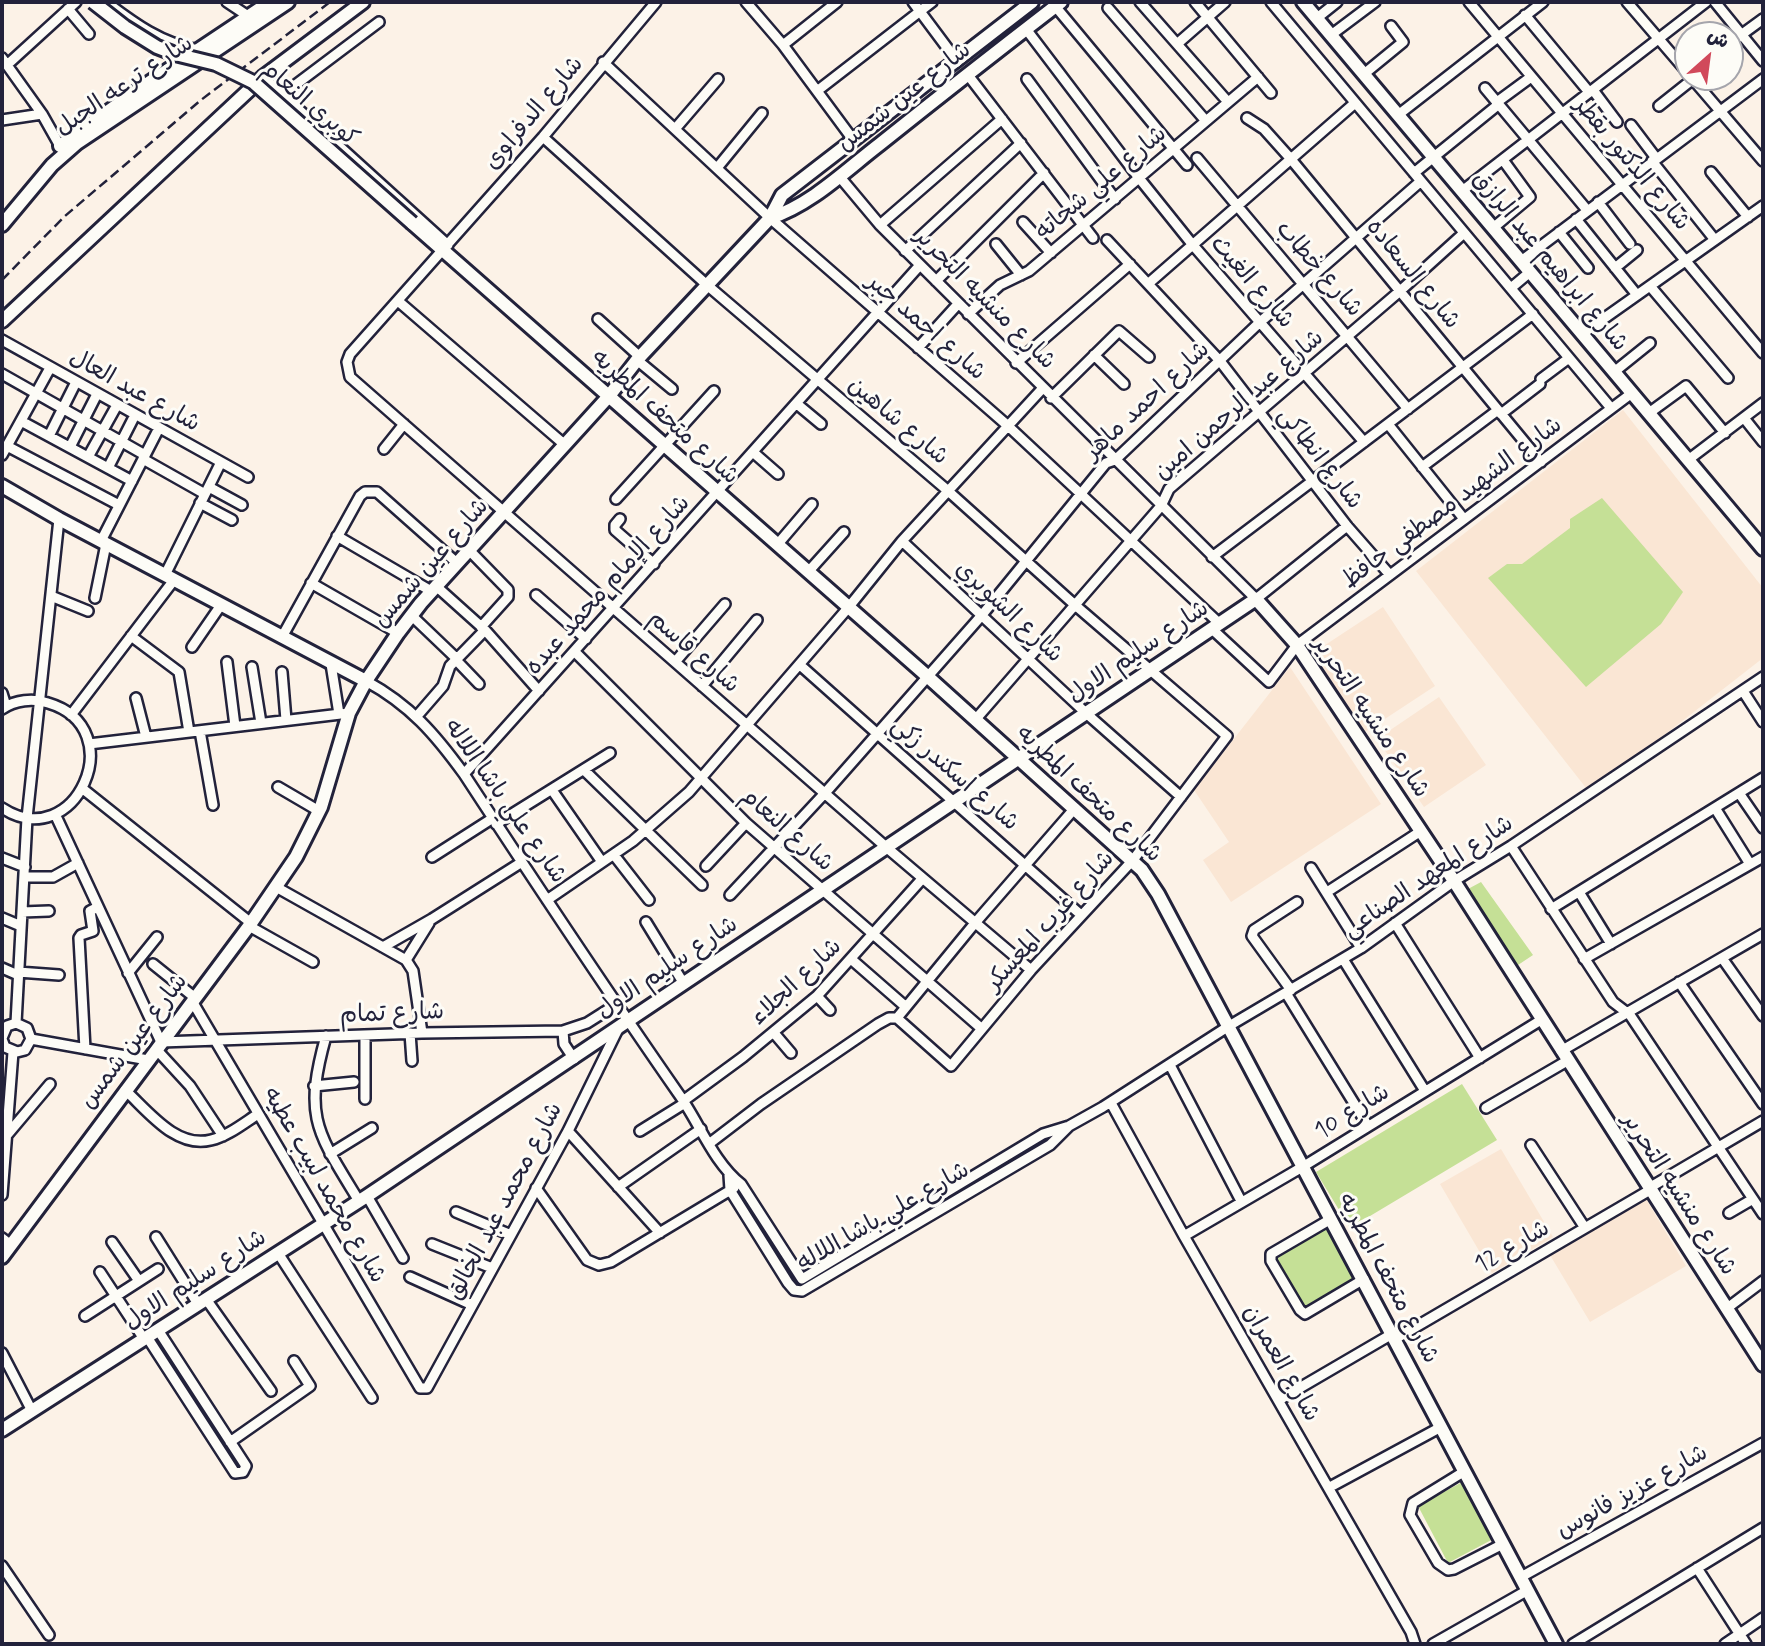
<!DOCTYPE html>
<meta charset="utf-8">
<style>
body{margin:0}
#map{position:relative;width:1765px;height:1646px;overflow:hidden;background:#fcf2e7;font-family:Mynerve,"Playpen Sans Arabic",sans-serif}
canvas{display:block}
.frame{position:absolute;inset:0;border:4px solid #22223b;pointer-events:none}
.north{position:absolute;left:1674px;top:21px;width:70px;height:70px;box-sizing:border-box;background:#fdfcf7;border:2px solid #a5a5ac;border-radius:50%;rotate:28deg;font-size:19px;font-weight:700;line-height:28px;text-align:center;color:#22223b}
.north::after{content:'';display:block;margin:auto;width:24px;height:32px;background:#d1495b;clip-path:polygon(50% 0,100% 100%,50% 72%,0 100%)}
</style>
<div id="map">
<canvas width="1765" height="1646"></canvas>
<div class="frame"></div>
<div class="north">ش</div>
</div>
<script>
const g = document.querySelector('canvas').getContext('2d');
g.lineJoin = 'round';
function fillPath(path, color) {
  g.fillStyle = color;
  g.fill(path, 'evenodd');
}
function stroke(path, color, width, dash) {
  g.strokeStyle = color;
  g.lineWidth = width;
  g.lineCap = dash ? 'butt' : 'round';
  g.setLineDash(dash || []);
  g.stroke(path);
}
function write(font, color, halo, rows, align = 'center') {
  g.font = font + ' Mynerve,"Playpen Sans Arabic",sans-serif';
  g.lineWidth = 6;
  g.setLineDash([]);
  g.textBaseline = 'middle';
  g.strokeStyle = halo;
  g.fillStyle = color;
  for (const [text, x, y, turn = 0] of rows) {
    g.save();
    g.translate(x, y);
    g.rotate((+turn || 0) * Math.PI / 180);
    g.textAlign = isNaN(turn) ? turn : align;
    if (halo) g.strokeText(text, 0, 0);
    g.fillText(text, 0, 0);
    g.restore();
  }
}
fillPath(new Path2D(`
 M1623 410 1763 588V658L1590 793 1416 571Z
 M1383 607 1435 686 1365 732 1313 653Z
 M1290 667 1381 804 1231 902 1203 860 1229 842 1194 790Z
 M1439 697 1486 765 1424 807 1377 739Z
 M1501 1149 1553 1237 1492 1273 1440 1184Z
 M1646 1199 1686 1266 1590 1322 1550 1255Z`), '#fae6d4');
fillPath(new Path2D(`
 M1602 498 1683 592 1661 624 1586 687 1488 578 1507 564H1522L1570 528V519Z
 M1481 882 1533 955 1515 967 1468 895V889Z
 M1462 1084 1497 1140 1350 1228 1316 1172Z
 M1325 1227 1353 1278 1303 1308 1273 1257Z
 M1466 1480 1497 1537 1448 1563 1418 1506Z`), '#c5e096');
const street = new Path2D(`
 M106 2C135 24 161 43 198 50
 M227 2 251 18
 M656 2 543 137 350 354 347 362 350 377 886 847 1031 970
 M746 2 783 45 854 141
 M913 2 957 61
 M1140 2 1228 102
 M1195 2 1271 93
 M1271 2 1611 408
 M1469 2 1763 353
 M1627 2 1688 73
 M1715 2 1763 61
 M1055 6 1187 165
 M1108 8 1206 121
 M68 9 89 34
 M1525 15 1589 92
 M1317 18 1337 2
 M1026 29 1139 178 1192 244 1364 442
 M1331 35 1375 2
 M1730 43 1763 19
 M1177 44 1225 2
 M783 45 837 2
 M2 58 42 114 60 146
 M603 62 770 218 1007 425 1220 624
 M7 65 76 2
 M1364 74 1403 42 1391 26
 M968 75 1093 238
 M263 77 448 245
 M1691 77 1763 161
 M1027 79 1115 199
 M1485 88 1587 210
 M1593 90 1617 122
 M817 91 932 2
 M282 95 379 22
 M1497 102 1531 77
 M1659 106 1693 79
 M1398 115 1543 2
 M1247 118 1264 129 1290 158 1541 462
 M2 120 42 114
 M1631 125 1656 158
 M675 129 718 79
 M543 137 707 285 947 490 1075 605 1227 736 1133 860 1031 970 951 1066 897 1018
 M1197 158 1408 409
 M1652 161 1715 240
 M717 168 762 113
 M1711 172 1748 217
 M1414 173 1499 104
 M839 176 880 225 1256 599 1347 526
 M1462 191 1706 2
 M1598 202 1630 244
 M1576 219 1637 295
 M1023 222 1051 253
 M880 225 1002 119
 M1493 228 1530 197 1503 160
 M1559 232 1588 268
 M1107 240 1220 361 1347 526 1390 575
 M996 244 1021 275
 M905 251 1021 143
 M1521 261 1763 79
 M1615 268 1637 250
 M936 281 1044 173
 M1149 283 1355 103
 M1650 286 1728 378
 M1511 288 1530 272
 M398 301 565 445
 M968 314 1000 285 1029 271 1258 77
 M598 319 640 357
 M1582 334 1763 206
 M2 340 248 477
 M918 348 958 304
 M1094 355 1124 384
 M637 360 672 389
 M1016 363 1130 264
 M1614 372 1650 343
 M2 374 145 455
 M1541 379 1569 358
 M1051 398 1119 331 1149 357
 M797 404 821 424
 M1649 413 1686 386 1725 433
 M1501 414 1540 384
 M1744 418 1763 442
 M21 421 132 481
 M1388 424 1464 519
 M49 436 76 382
 M7 446 119 505
 M70 447 97 394
 M384 449 404 424
 M754 453 778 474
 M2 455 50 368
 M88 457 117 405
 M143 459 205 494
 M1688 460 1763 403
 M1422 467 1498 410
 M108 468 135 415
 M209 487 242 505
 M616 499 714 391
 M200 503 232 520
 M620 519 615 525V530L654 564
 M337 536 431 591
 M101 541 159 428
 M902 541 1087 714 1181 797
 M777 545 812 504
 M469 550 508 590V597L481 627
 M1212 557 1533 314
 M808 572 844 532
 M165 575 221 462
 M311 583 398 633
 M436 586 485 630 539 691
 M536 595 586 639
 M51 596 88 611
 M95 598 106 544
 M411 615 457 659
 M1212 629 1269 682 1297 645 1632 393
 M131 636 179 672 189 732
 M282 637 360 496 365 492H377L457 563
 M192 647 221 605
 M575 652 746 823 982 1029
 M456 660 479 684
 M227 662 235 726
 M675 662 725 604
 M331 664 339 714
 M800 665 1081 915
 M252 667 261 723
 M282 672 286 720
 M366 681C410 705 435 734 464 774 534 881 605 988 678 1093 699 1122 713 1162 741 1184L802 1279 1043 1134 1069 1126 1103 1107 1229 1026 1361 948 1454 881 1511 846 1763 677
 M702 686 757 620
 M1743 691 1763 722
 M2 693 6 706
 M136 698 146 737
 M2 709C15 700 33 698 48 703 133 728 75 856 2 808
 M71 715 174 580
 M417 716 443 686 450 666 485 630
 M975 720 1161 506 1169 489 1400 291 1464 233
 M200 731 213 805
 M89 744 349 713
 M584 770 702 885
 M464 774 920 265
 M278 787 319 811
 M83 789 251 923
 M552 790 602 862
 M1739 793 1763 828
 M1715 808 1750 864
 M55 814 161 1042 422 1033 563 1031 587 1023 617 1004
 M496 824 610 753
 M1511 846 1613 1002 1630 1015 1763 1214
 M614 855 649 900
 M432 857 493 818
 M2 858 25 867
 M706 866 746 823
 M1311 868 1361 948
 M24 877H53L78 863
 M276 887 406 960 413 971 422 1033
 M1327 892 1421 831
 M1579 892 1611 944
 M730 895 825 793 982 615 1106 463 1115 460 1259 323 1421 181
 M547 900 633 841 689 792 848 608 902 541 1042 389
 M1551 909 1763 778
 M22 912 49 911
 M2 918 21 926
 M646 922 684 984
 M1395 923 1480 1058
 M249 926 313 962
 M383 947 432 919 522 862
 M1722 958 1763 1016
 M851 959 906 1007
 M1343 959 1425 1091
 M1584 959 1763 857
 M406 960 429 923
 M153 964 194 997
 M2 968 18 975
 M18 972 59 975
 M128 973 157 937
 M1679 982 1763 1104
 M1291 990 1252 936 1254 930 1297 902
 M1286 993 1368 1126
 M817 996 830 1010
 M192 1001 420 1388H427L568 1131 618 1029
 M897 1018 975 923 1075 808
 M16 1023 27 818 59 519
 M563 1031 564 1044 574 1059
 M410 1033 412 1061
 M774 1033 791 1053
 M365 1035V1099
 M326 1036C303 1118 317 1132 359 1201
 M2 1038 7 1026 16 1023 27 1028 31 1039 25 1050 17 1052 5 1047 2 1039
 M31 1039 148 1060
 M85 1049 79 938 81 935 93 931 90 911 98 907
 M156 1049 190 1086 223 1136
 M1561 1051 1763 934
 M1170 1065 1241 1201
 M314 1086 354 1082
 M125 1090C148 1111 176 1149 211 1140 228 1136 244 1123 258 1114
 M683 1101 743 1057 817 996 922 879
 M1111 1103 1184 1236 1411 1632 1415 1644
 M1486 1108 1567 1061
 M568 1131 660 1233
 M640 1131 685 1103
 M7 1135 50 1084
 M710 1143 761 1104 878 1024 889 1018H897
 M1531 1145 1585 1228
 M330 1154 372 1128
 M729 1175 730 1190 788 1283 794 1290 802 1291 1050 1145 1069 1126
 M618 1187 701 1129
 M536 1188 587 1260 599 1265 611 1262 734 1188
 M1649 1188 1763 1121
 M2 1195 13 1052
 M367 1196 403 1258
 M456 1212 511 1235
 M1729 1213 1753 1199
 M1331 1219 1271 1254V1261L1300 1310 1305 1314 1364 1279
 M1184 1236 1304 1166 1541 1020
 M156 1237 198 1304
 M2 1238 11 1245
 M112 1242 139 1281
 M432 1244 492 1268
 M278 1253 372 1398
 M100 1272 144 1339
 M410 1277 472 1305
 M206 1299 271 1391
 M1726 1309 1763 1281
 M85 1316 158 1269
 M147 1337 235 1473 243 1472 246 1466 158 1330
 M1395 1339 1650 1190
 M2 1353 32 1411
 M1279 1400 1392 1334
 M230 1442 310 1386 294 1361
 M1465 1471 1413 1503 1410 1515 1438 1563 1448 1570 1454 1569 1503 1544
 M1330 1487 1441 1427
 M2 1566 49 1635
 M1697 1568 1746 1644
 M1521 1577 1763 1443
 M1433 1644 1528 1590
 M1573 1644 1763 1528
 M1725 1644 1763 1618`);
const secondary = new Path2D(`
 M1303 2 1763 549
 M60 146 141 88 270 2
 M770 218C811 205 846 170 880 144 940 96 1000 49 1061 2
 M412 223 927 676 1142 870 1158 894 1556 1644
 M2 225 52 165 77 143 288 2
 M2 321 263 77 363 2
 M2 486 59 519 366 681
 M2 1257 249 926 296 857 321 807 349 713 366 681 398 633 421 603 609 396 637 360 770 218 782 195 1032 2
 M2 1430 367 1196 1256 599 1297 645 1454 881 1763 1365`);
stroke(street, '#22223b', 14);
stroke(secondary, '#22223b', 18);
stroke(street, '#fdfcf7', 9);
stroke(secondary, '#fdfcf7', 12);
stroke(new Path2D(`
 M2 280 65 216 201 100 330 2`), '#22223b', 2.5, [10, 5]);
const secondaryBridge = new Path2D(`
 M93 2 125 27 157 47 175 54 216 64 253 82 412 223`);
stroke(secondaryBridge, '#22223b', 18, []);
stroke(secondaryBridge, '#fdfcf7', 12);
write('24px', '#22223b', '#fdfcf7', [
 ["شارع ترعه الجبل",125,87,-34],
 ["شارع عين شمس",905,98,-38],
 ["كوبري النعام",309,105,40],
 ["شارع الدفراوى",535,114,-50],
 ["شارع الدكتور بقطر",1631,165,50],
 ["شارع علي شحاته",1102,184,-40],
 ["شارع ابراهيم عبد الرازق",1549,262,50],
 ["شارع خطاب",1318,270,49],
 ["شارع السعاده",1412,275,51],
 ["شارع الغيث",1251,283,49],
 ["شارع منشيه التحرير",984,300,45],
 ["شارع احمد جبر",925,328,41],
 ["شارع عبد العال",134,392,29],
 ["شارع احمد ماهر",1148,402,-43],
 ["شارع عبد الرحمن امين",1240,406,-41],
 ["شارع متحف المطريه",664,418,42],
 ["شارع شاهين",897,422,40],
 ["شارع انطاكي",1319,459,52],
 ["شارع الشهيد مصطفي حافظ",1453,504,-37],
 ["شارع عين شمس",432,564,-49],
 ["شارع الإمام محمد عبده",609,586,-48],
 ["شارع الشوبري",1008,613,43],
 ["شارع قاسم",693,653,41],
 ["شارع سليم الاول",1139,653,-34],
 ["شارع منشيه التحرير",1370,718,56],
 ["شارع اسكندر زكي",954,775,41],
 ["شارع متحف المطريه",1088,795,43],
 ["شارع علي باشا اللاله",504,802,55],
 ["شارع النعام",786,831,41],
 ["شارع المعهد الصناعي",1429,878,-34],
 ["شارع غرب المعسكر",1051,922,-48],
 ["شارع سليم الاول",668,969,-34],
 ["شارع الجلاء",797,983,-43],
 ["شارع تمام",392,1015,-2],
 ["شارع عين شمس",135,1042,-53],
 ["شارع 10",1353,1113,-32],
 ["شارع محمد لبيب عطيه",323,1186,60],
 ["شارع منشيه التحرير",1678,1195,57],
 ["شارع محمد عبد الخالق",506,1202,-62],
 ["شارع علي باشا اللاله",884,1218,-30],
 ["شارع 12",1513,1248,-30],
 ["شارع متحف المطريه",1387,1279,62],
 ["شارع سليم الاول",196,1281,-33],
 ["شارع العمران",1280,1364,60],
 ["شارع عزيز فانوس",1633,1493,-29]
]);
</script>
